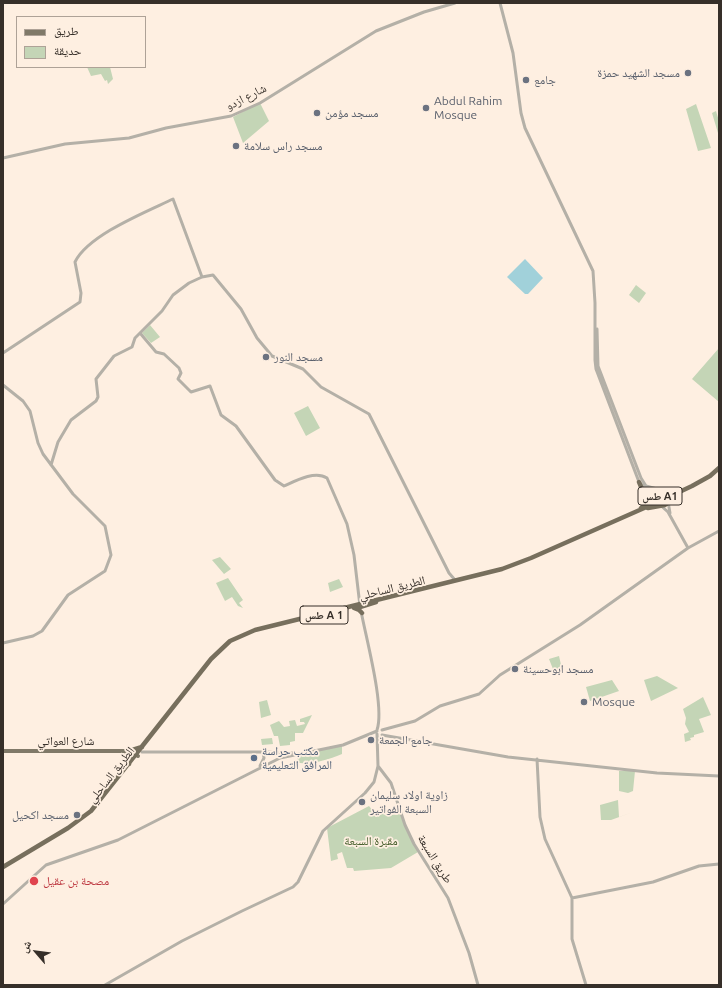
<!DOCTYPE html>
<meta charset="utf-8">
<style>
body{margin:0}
#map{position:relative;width:722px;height:988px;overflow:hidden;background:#feefe1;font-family:Ubuntu,"Noto Naskh Arabic",sans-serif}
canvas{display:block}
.frame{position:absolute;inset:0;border:4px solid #362f29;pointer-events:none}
.legend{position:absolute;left:16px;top:16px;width:130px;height:52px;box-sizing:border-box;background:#feefe1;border:1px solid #aea297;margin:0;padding:5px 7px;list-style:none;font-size:12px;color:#362f29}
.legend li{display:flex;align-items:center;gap:8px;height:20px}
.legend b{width:20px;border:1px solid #aea297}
.north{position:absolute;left:16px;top:932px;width:40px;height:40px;-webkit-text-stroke:3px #feefe1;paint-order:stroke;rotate:298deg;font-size:11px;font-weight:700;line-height:16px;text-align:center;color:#362f29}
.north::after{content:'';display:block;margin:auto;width:14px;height:18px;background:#362f29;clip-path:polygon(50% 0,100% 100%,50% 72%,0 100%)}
</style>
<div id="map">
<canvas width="722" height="988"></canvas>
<div class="frame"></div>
<ul class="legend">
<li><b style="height:5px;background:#807968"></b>طريق</li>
<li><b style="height:11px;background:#c4d5b6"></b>حديقة</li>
</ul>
<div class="north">ش</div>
</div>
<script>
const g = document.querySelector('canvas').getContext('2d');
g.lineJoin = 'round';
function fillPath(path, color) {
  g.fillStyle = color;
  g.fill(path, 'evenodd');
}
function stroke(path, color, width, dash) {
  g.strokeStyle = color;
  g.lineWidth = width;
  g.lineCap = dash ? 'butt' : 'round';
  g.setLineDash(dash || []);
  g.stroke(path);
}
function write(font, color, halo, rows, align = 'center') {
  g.font = font + ' Ubuntu,"Noto Naskh Arabic",sans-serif';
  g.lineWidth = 3.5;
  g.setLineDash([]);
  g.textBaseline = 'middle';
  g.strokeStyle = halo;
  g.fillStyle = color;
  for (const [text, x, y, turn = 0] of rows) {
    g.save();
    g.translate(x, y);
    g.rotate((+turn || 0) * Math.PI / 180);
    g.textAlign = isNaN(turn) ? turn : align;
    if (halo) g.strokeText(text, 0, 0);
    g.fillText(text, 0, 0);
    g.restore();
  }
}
fillPath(new Path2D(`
 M87 67H110L113 79 108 84 107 80 105 81 101 74 91 76Z
 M260 103 269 121 243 143 233 117Z
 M696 104 711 148 698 151 686 109Z
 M716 111 719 121 718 133 712 113Z
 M636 285 646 293 639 303 629 295Z
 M150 325 160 337 151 343 142 333Z
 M719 348V402L692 379Z
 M308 406 320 428 306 436 294 413Z
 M220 557 231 569 224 574 212 560Z
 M228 578 243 600 239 603 243 608 238 606 232 597 225 601 216 583Z
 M339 579 343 587 330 592 328 583Z
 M559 656 562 669H553L549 659Z
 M657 676 678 688 651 701 644 680Z
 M612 680 619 691 590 701 586 687Z
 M703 697 711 715 699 719 704 732 694 735V737L690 738 691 740 685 742 684 734 689 732 685 724 686 718 683 709Z
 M267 700 271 715 261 718 259 702Z
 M312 715 303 733H295V741L290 742V745L280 746 278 736H274L270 725 279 721 284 727 290 726 289 721 295 720 297 726 305 724 304 722H300V719Z
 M272 738 273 744 262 745 261 739Z
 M342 746V754C327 760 315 764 298 763L297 755Z
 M619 771H635L633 791 628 793 619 791Z
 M618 800 619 817 633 812 611 820H601L600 805Z
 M369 806C376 816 387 813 399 810L418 852 391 868 354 871 353 868H347L342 852 337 854 338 859 331 861 327 828Z`), '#c4d5b6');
fillPath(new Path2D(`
 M525 259 543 278 528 294H525L507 277Z`), '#a1d1da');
stroke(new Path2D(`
 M500 3 513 53 521 113 525 128 593 271 595 303V360L596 369 639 482 645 488 656 491 658 503 668 512 688 548
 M3 158 65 144 129 138 166 128 231 116 260 103 376 31 424 12 455 3
 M597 329 598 366 641 478 646 486 657 489 667 496 670 513
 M140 333 156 352 164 354 179 368 181 373 178 379 191 392 210 386 221 415 236 426 275 480 284 486C295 481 315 470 327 478L347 524 354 555 360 606
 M3 353 80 302 81 293 75 262C88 235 146 212 173 199L202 277 213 275 241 309 257 338 272 356 303 369 321 387 369 414 449 573 455 580
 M3 385 23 401 30 411 38 443 43 454 73 494 105 526 111 555 105 571 68 595 42 631 33 636 3 643
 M51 465 58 442 71 420 96 401 98 397 96 379 114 356 132 347 135 338 162 311 173 295 189 283 202 277
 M361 611C366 638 385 707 377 730
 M382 730 415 721 440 706 479 694 500 675 580 625 688 548 719 531
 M382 735 508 757 657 773 719 776
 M142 752H263L264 758 260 766
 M264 752 295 753
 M537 759 540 817 545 839 572 898V939L586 985
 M378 766 391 783 405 825 414 844 448 898 469 953 478 985
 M572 898 653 882 699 866 719 864
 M3 904 46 865 118 840 280 758 343 745 377 731
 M105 985 182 941 242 911 293 887 298 882 323 831 365 793 374 782 378 766 377 734`), '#b4b0a7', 3);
stroke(new Path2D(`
 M3 751H129L138 756`), '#807968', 4);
stroke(new Path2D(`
 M639 482C642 490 650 502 641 508
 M648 508 665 505 679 495
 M360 607 376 602
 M354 608 359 610 362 613
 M129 751 142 747
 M127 753 131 758 129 764
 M3 867 68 828 91 811 211 659 230 641 255 630 502 569 531 558 651 505 660 496 675 494 692 486 710 476 719 468`), '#776f5d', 4.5);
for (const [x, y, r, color] of [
 [688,73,4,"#6b7280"],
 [526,80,4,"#6b7280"],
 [426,108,4,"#6b7280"],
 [317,113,4,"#6b7280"],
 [236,146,4,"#6b7280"],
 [266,357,4,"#6b7280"],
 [515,669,4,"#6b7280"],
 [584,702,4,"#6b7280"],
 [371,740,4,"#6b7280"],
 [254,758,4,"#5c6f8a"],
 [362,802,4,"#6b7280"],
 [77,815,4,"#6b7280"],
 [34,881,5,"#e0444e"]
]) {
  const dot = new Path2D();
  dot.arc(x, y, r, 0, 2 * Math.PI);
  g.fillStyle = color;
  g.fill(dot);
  stroke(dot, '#feefe1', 1.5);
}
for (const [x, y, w] of [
 [660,496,44],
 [324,615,48]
]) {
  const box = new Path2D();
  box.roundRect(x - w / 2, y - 9, w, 18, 3);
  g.fillStyle = '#feefe1';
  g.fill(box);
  stroke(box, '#362f29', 1);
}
write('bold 11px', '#362f29', null, [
 ["طس A1",660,496],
 ["طس A 1",324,615]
]);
write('12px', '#5b616d', '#feefe1', [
 ["مسجد الشهيد حمزة",680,73,"right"],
 ["جامع",534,80],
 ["Abdul Rahim",434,101],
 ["Mosque",434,115],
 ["مسجد مؤمن",325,113],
 ["مسجد راس سلامة",244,146],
 ["مسجد النور",274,357],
 ["مسجد ابوحسينة",523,669],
 ["Mosque",592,702],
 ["جامع الجمعة",379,740],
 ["زاوية اولاد سليمان",370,795],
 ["السبعة الفواتير",370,809],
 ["مسجد اكحيل",69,815,"right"]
], 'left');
write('12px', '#362f29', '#feefe1', [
 ["شارع ازدو",246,97,-27],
 ["الطريق الساحلي",392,588,-14],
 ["شارع العواتي",66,741],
 ["الطريق الساحلي",111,775,-52],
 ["طريق السبعة",435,859,58]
]);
write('12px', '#4e5e75', '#feefe1', [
 ["مكتب حراسة",262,751],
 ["المرافق التعليمية",262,765]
], 'left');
write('12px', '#475f2d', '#feefe1', [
 ["مقبرة السبعة",371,841]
]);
write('12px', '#be3a42', '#feefe1', [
 ["مصحة بن عقيل",43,881]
], 'left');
</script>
